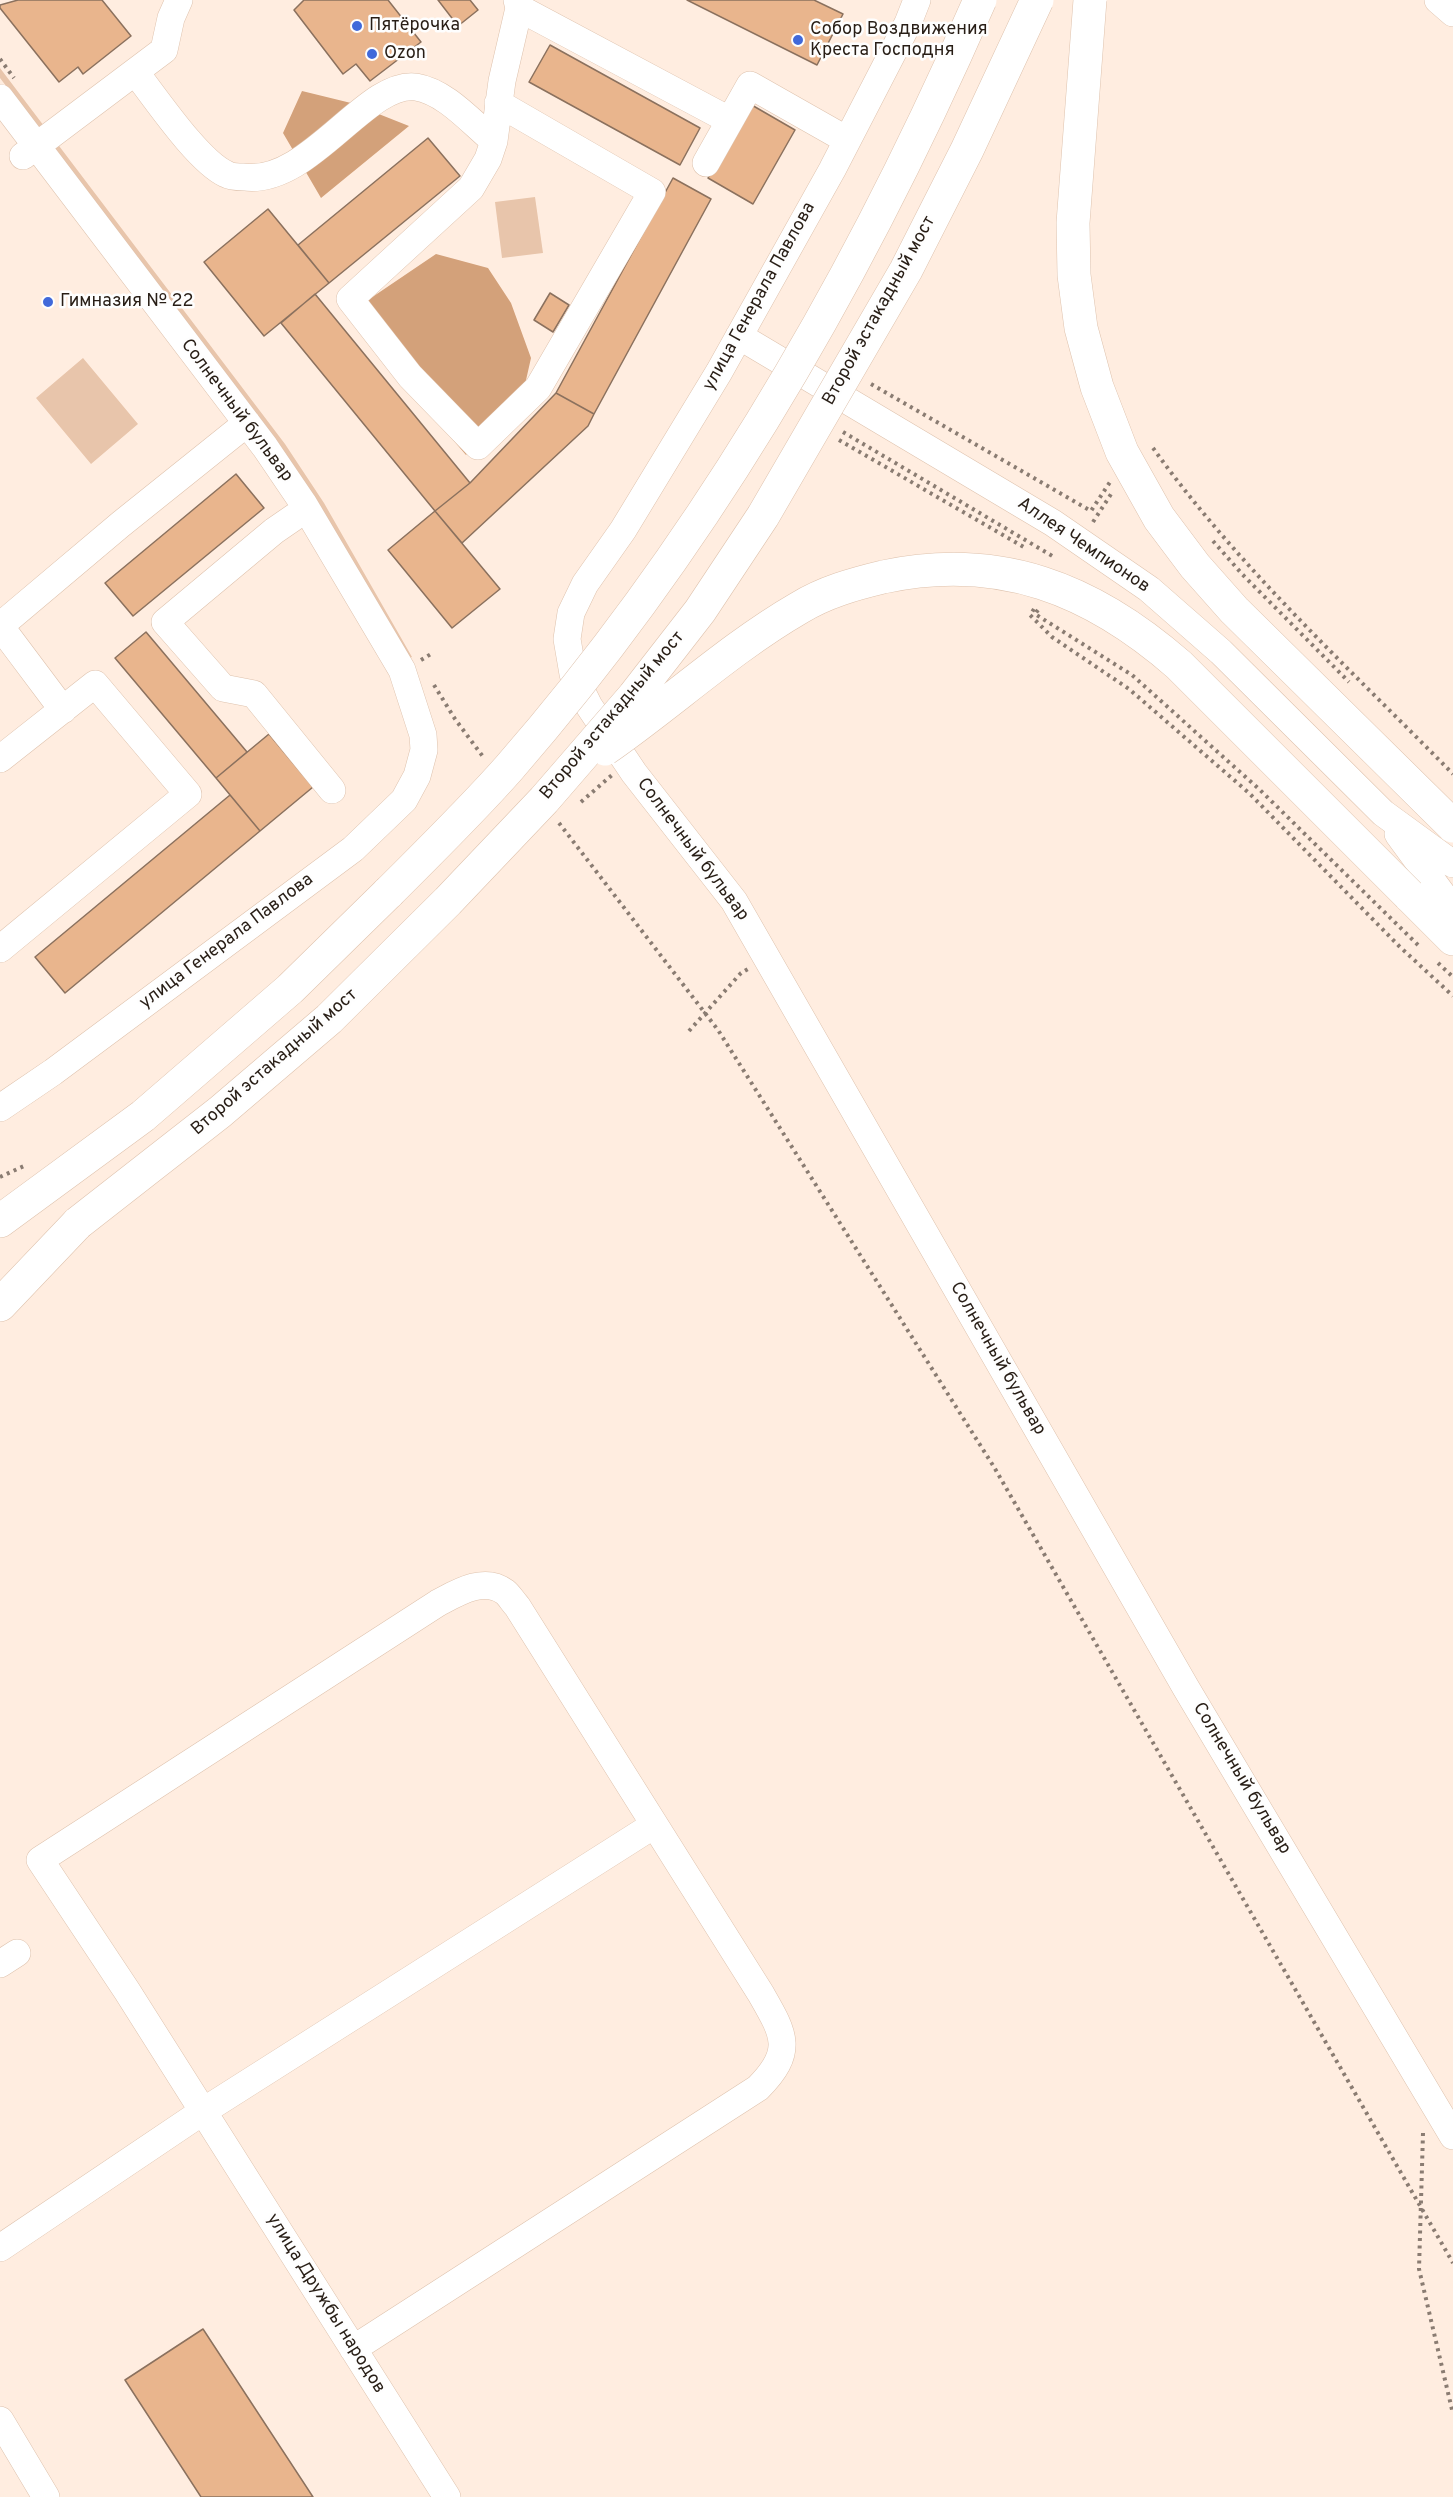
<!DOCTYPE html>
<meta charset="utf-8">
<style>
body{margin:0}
canvas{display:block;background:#ffede0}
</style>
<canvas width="1453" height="2497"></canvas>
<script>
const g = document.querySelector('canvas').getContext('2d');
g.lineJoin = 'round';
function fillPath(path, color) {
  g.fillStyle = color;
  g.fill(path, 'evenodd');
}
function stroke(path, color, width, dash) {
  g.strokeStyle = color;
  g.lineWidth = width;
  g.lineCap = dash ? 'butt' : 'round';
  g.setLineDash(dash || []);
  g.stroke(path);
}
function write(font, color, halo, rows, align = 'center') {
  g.font = font + ' Overpass,sans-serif';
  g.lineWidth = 5;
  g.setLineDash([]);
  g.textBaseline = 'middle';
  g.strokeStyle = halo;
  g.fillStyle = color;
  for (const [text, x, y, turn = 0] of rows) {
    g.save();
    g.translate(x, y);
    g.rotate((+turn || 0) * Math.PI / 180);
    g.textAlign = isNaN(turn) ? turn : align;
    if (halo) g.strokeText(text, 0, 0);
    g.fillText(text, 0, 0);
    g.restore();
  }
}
fillPath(new Path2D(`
 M0 68 285 444 324 503 412 657 406 660 284 452 0 78Z
 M535 197 543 253 502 258 495 202Z
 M83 358 138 424 91 464 36 398Z`), '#e8c5ab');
fillPath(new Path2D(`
 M302 91 351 103 409 126 321 198 283 133Z
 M436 254 488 268 511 303 531 358 524 389 466 455 392 369 368 300Z`), '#d3a17a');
const building = new Path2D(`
 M18 0H102L131 36 83 74 78 67 59 82 0 8V5Z
 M304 0H388L421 42 370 81 356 64 343 74 294 10Z
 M438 0H470L478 10 458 26Z
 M687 0H814L843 14 817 65Z
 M550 45 700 128 680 165 529 82Z
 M750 104 795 130 753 204 708 178Z
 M428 138 460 176 329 283 298 245Z
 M673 178 711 199 594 414 556 393Z
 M268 209 329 283 264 336 204 262Z
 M550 293 569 305 553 332 534 320Z
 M315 294 470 483 435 511 281 323Z
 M556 393 594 414 588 426 462 543 435 511 470 483Z
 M236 474 264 508 133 616 105 583Z
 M435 511 500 589 452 628 388 550Z
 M146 632 247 752 216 778 115 658Z
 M269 734 313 787 260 831 216 778Z
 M230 795 260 831 65 993 35 957Z
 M203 2329 313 2497H201L125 2380Z`);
fillPath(building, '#e9b58d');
stroke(building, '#8b715e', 1.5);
const minor = new Path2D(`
 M517 0 519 8 729 120
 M917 0 908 23 832 170 719 372 623 530 585 584 571 613 567 639 573 674 589 706 634 773 734 901 1186 1688 1453 2136
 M1438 0 1453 13
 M136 73C157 100 198 161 226 174 231 177 239 177 244 177 309 186 366 80 416 87 446 92 471 122 494 141
 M0 98 265 447 303 503 402 670 423 735 424 750 417 776 404 800 353 849 53 1072 0 1108
 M498 103 652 192 538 388 478 446 410 376 350 299 471 188 488 159 494 141 502 81 519 8
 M23 156 164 50 171 18 179 0
 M706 163 750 85 847 140
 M739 336 1053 523 1149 589 1221 652 1383 813 1453 864
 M306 509 274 531 165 622 223 688 254 694 332 790
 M0 626 121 524 247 423
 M0 626 63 710
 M0 759 95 684 188 794 0 949
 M1398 834 1453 909
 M0 1964 17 1953
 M0 2248 202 2112 654 1825
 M353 2349 758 2088C795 2051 784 2034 761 1994L517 1606C513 1602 509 1595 505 1592 484 1576 457 1593 438 1603L40 1860 127 1991 447 2497
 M0 2420 46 2497`);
const major = new Path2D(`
 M1409 895 1453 939
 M0 1221 143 1116 290 989 389 892
 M0 1305 78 1223`);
stroke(minor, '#dec2ad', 28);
stroke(major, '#dec2ad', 34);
stroke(new Path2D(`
 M0 59 14 78
 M871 384 1091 511 1110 482
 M843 432 1054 557
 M839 440 1027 549
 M1153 448C1239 568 1350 669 1453 774
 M1093 522 1113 491
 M1213 541 1242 574 1349 682
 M1034 609 1030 615 1052 637 1129 689 1249 793 1399 946 1453 996
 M1038 610 1035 614 1132 675 1259 789 1419 946
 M421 660 431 654
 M434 685 455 719 484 758
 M559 823 718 1030 994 1467 1453 2263
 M1438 963 1453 977
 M689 1031 741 973 748 969
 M0 1177 26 1165
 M1423 2133 1419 2269 1453 2414`), '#8a7c72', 4, [3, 4.5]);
stroke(minor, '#fff', 27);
stroke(major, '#fff', 33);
const majorBridge = new Path2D(`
 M1090 0 1073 223 1074 275 1081 328 1097 387 1122 452 1159 518 1195 566 1234 610 1453 826
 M605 749C670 704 730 648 799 608 825 592 854 584 883 577 1000 552 1092 589 1179 665L1409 895
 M389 892C430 851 471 811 509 768 707 541 860 275 980 0
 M78 1223 220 1112 329 1019 448 901 544 800 634 696 700 611 763 516 906 270 967 150 1037 0`);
stroke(majorBridge, '#dec2ad', 34, []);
stroke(new Path2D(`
 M581 802 612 775`), '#8a7c72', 4, [3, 4.5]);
stroke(majorBridge, '#fff', 33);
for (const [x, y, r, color] of [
 [357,26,6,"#4169da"],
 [798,40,6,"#4169da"],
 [372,54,6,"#4169da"],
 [48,302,6,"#4169da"]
]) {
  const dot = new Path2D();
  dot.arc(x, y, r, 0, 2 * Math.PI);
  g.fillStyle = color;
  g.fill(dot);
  stroke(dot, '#fefefe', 2);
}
write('18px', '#281e16', '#fefefe', [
 ["Пятёрочка",369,26],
 ["Собор Воздвижения",810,30],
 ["Креста Господня",810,51],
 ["Ozon",384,54],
 ["Гимназия № 22",60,302]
], 'left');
write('18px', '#281e16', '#fefefe', [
 ["улица Генерала Павлова",760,297,-61],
 ["Второй эстакадный мост",880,311,-61],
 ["Солнечный бульвар",236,411,53],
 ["Аллея Чемпионов",1083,546,34],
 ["Второй эстакадный мост",613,716,-50],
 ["Солнечный бульвар",692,850,53],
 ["улица Генерала Павлова",227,942,-37],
 ["Второй эстакадный мост",275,1063,-41],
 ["Солнечный бульвар",997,1359,60],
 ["Солнечный бульвар",1241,1779,59],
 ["улица Дружбы народов",325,2304,58]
]);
</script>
